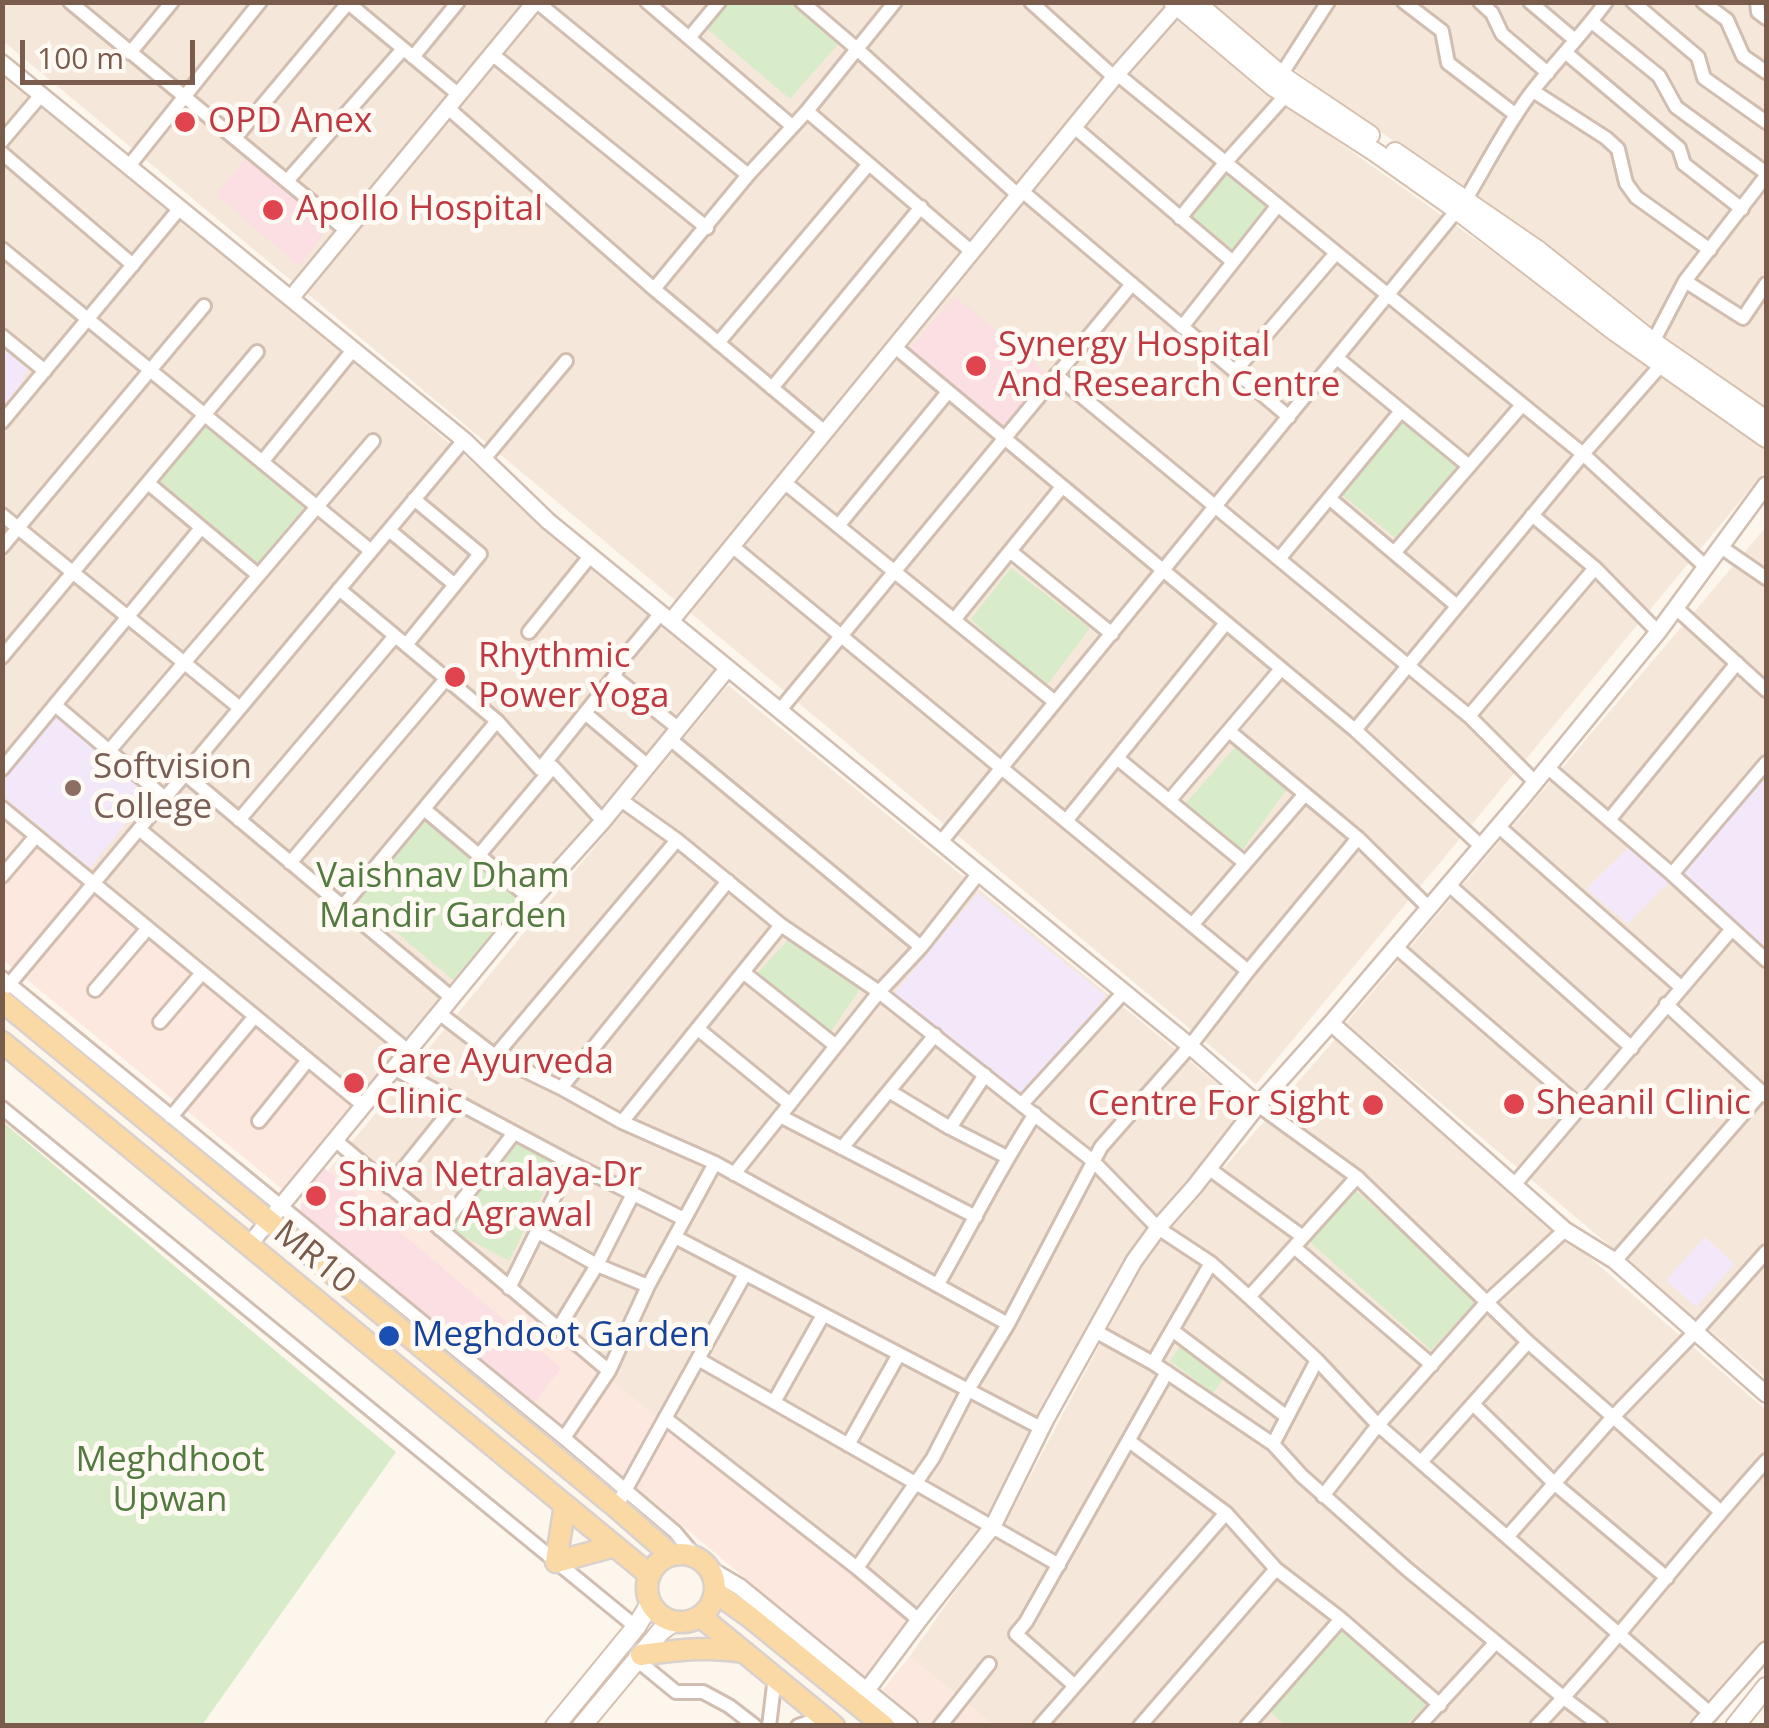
<!DOCTYPE html>
<style>
body{margin:0}
#map{position:relative;width:1769px;height:1728px;overflow:hidden;background:#fdf6ec;font-family:"Open Sans",sans-serif}
canvas{display:block}
.frame{position:absolute;inset:0;border:5px solid #7a5c4d;pointer-events:none}
.scale{position:absolute;left:20px;top:40px;width:175px;height:45px;box-sizing:border-box;border:5px solid #7a5c4d;border-top:0;padding-left:12px;font-size:30px;line-height:35px;white-space:nowrap;color:#7a5c4d;-webkit-text-stroke:8px #fffaf3;paint-order:stroke}
</style>
<div id="map">
<canvas width="1769" height="1728"></canvas>
<div class="frame"></div>
<div class="scale">100 m</div>
</div>
<script>
const g = document.querySelector('canvas').getContext('2d');
g.lineJoin = 'round';
function fillPath(path, color) {
  g.fillStyle = color;
  g.fill(path, 'evenodd');
}
function stroke(path, color, width, dash) {
  g.strokeStyle = color;
  g.lineWidth = width;
  g.lineCap = dash ? 'butt' : 'round';
  g.setLineDash(dash || []);
  g.stroke(path);
}
function write(font, color, halo, rows, align = 'center') {
  g.font = font + ' "Open Sans",sans-serif';
  g.lineWidth = 10;
  g.setLineDash([]);
  g.textBaseline = 'middle';
  g.strokeStyle = halo;
  g.fillStyle = color;
  for (const [text, x, y, turn = 0] of rows) {
    g.save();
    g.translate(x, y);
    g.rotate((+turn || 0) * Math.PI / 180);
    g.textAlign = isNaN(turn) ? turn : align;
    if (halo) g.strokeText(text, 0, 0);
    g.fillText(text, 0, 0);
    g.restore();
  }
}
fillPath(new Path2D(`
 M2 3H525L293 282 3 41Z
 M542 3H1162L1244 75 1766 446V470L1256 1084 303 290Z
 M1211 3H1766V410L1266 49Z
 M2 72 378 382 715 671 357 1104 3 960Z
 M1766 527V1378L1346 1023Z
 M728 685 1245 1106 1145 1239 993 1519 868 1681 300 1205Z
 M1336 1038 1766 1410V1639L1691 1725 925 1726 883 1690 910 1656 1011 1512 1157 1236 1184 1214Z`), '#f5e8da');
fillPath(new Path2D(`
 M2 816 357 1104 287 1193 3 960Z
 M345 1153 610 1379 911 1623 868 1681 300 1205Z
 M910 1656 994 1725H925L883 1690Z`), '#fde8e0');
fillPath(new Path2D(`
 M3 348 28 369 20 385 3 406Z
 M56 717 150 794 90 868 3 796V782Z
 M1766 773V949L1679 872Z
 M1630 846 1669 882 1628 924 1586 889Z
 M978 893 1106 996 1022 1100 891 997Z
 M1705 1237 1735 1264 1696 1307 1666 1280Z`), '#f3e8fa');
fillPath(new Path2D(`
 M247 156 331 225 299 266 216 195Z
 M955 296 1049 375 996 436 903 357Z
 M317 1162 561 1368 535 1402 297 1220Z`), '#fbdfe3');
fillPath(new Path2D(`
 M728 3H792L839 43 790 99 706 28Z
 M1228 173 1268 206 1232 249 1192 216Z
 M1401 420 1458 466 1398 540 1341 494Z
 M204 424 304 508 258 563 158 479Z
 M1011 568 1090 628 1043 690 971 619Z
 M1239 743 1289 786 1239 855 1185 804Z
 M432 814 525 893 520 899 521 901 453 980 358 900Z
 M788 940 860 989 830 1033 755 976Z
 M3 1122 396 1452 202 1725H3Z
 M519 1142 560 1159 509 1261 450 1229Z
 M1355 1190 1477 1300 1431 1350 1309 1241Z
 M1182 1343 1226 1375 1213 1393 1170 1361Z
 M1344 1629 1430 1700 1406 1725H1285L1270 1711Z`), '#d8ecc9');
const minor = new Path2D(`
 M70 2 347 231
 M347 2 459 95
 M537 2 748 175
 M647 2 792 126
 M802 2 857 49 1018 195
 M1031 2 1114 77
 M1404 2 1442 31 1448 63 1516 115
 M1480 2 1492 13 1502 34 1548 73
 M1530 2 1575 40
 M1633 2 1698 57 1704 78 1766 122
 M1703 2 1727 20 1743 56 1766 72
 M1757 2 1758 12 1766 18
 M1592 22 1659 76 1676 107 1766 173
 M689 38 719 2
 M1565 52 1679 148 1684 164 1742 209
 M130 53 172 2
 M492 54 707 228
 M413 57 458 2
 M1117 74 1583 454 1706 567
 M1281 75 1328 2
 M1533 91 1606 138 1618 149 1626 183 1636 197 1710 250
 M448 108 654 289 825 432
 M807 111 972 252
 M1074 127 1233 262
 M235 138 348 3
 M2 141 41 95
 M2 153 133 265
 M129 166 260 2
 M287 181 403 49
 M1022 191 1289 417
 M1180 218 1225 163 1286 95
 M2 249 371 551
 M1685 281 1743 318 1766 284
 M654 289 748 175 807 111 895 2
 M1182 327 1278 205
 M2 336 45 371
 M1653 342 1685 281 1766 176
 M718 343 869 164
 M895 347 1355 730 1481 846
 M1337 358 1469 466
 M1235 371 1336 253
 M1056 375 1469 716 1535 782
 M772 388 921 207
 M2 422 180 208
 M484 459 566 361
 M262 462 353 350
 M784 482 1055 702
 M148 483 258 575
 M1329 498 1457 606
 M2 515 240 708
 M1532 515 1595 568 1658 632
 M838 526 948 392
 M389 530 455 585
 M732 546 1248 971
 M2 547 204 306
 M1721 547 1766 578
 M1010 551 1112 634
 M1394 553 1522 405
 M1279 559 1401 411
 M339 589 497 721 540 769 553 767 603 821
 M1676 608 1766 690
 M954 620 1062 487
 M529 632 591 555
 M406 645 480 554 414 499
 M2 657 257 352
 M614 677 621 661 661 613
 M55 705 165 798
 M780 710 1132 284
 M585 713 648 766
 M1469 716 1595 568
 M1355 730 1583 454 1661 365
 M1229 731 1358 838 1429 908
 M670 739 921 947
 M109 751 373 441
 M1117 758 1245 863
 M1547 767 1672 874 1766 960
 M2 769 201 528
 M540 769 614 677 679 729
 M185 774 452 998
 M621 800 677 840 781 925 879 992 1093 1161 1158 1228 1211 1263 1249 1297 1317 1360 1378 1425 1711 1714
 M1169 801 1281 669
 M2 808 363 1105
 M424 809 532 900
 M239 820 395 636
 M1609 820 1737 663
 M1066 821 1226 623
 M1498 826 1682 988
 M139 829 408 1051
 M941 842 1466 199C1487 164 1506 126 1531 93 1555 62 1583 34 1606 2
 M479 855 553 767
 M290 863 446 679
 M1672 874 1766 763
 M2 876 36 836
 M1449 885 1632 1048
 M343 906 497 721
 M1192 925 1305 794
 M1396 947 1581 1107
 M743 972 836 1046
 M2 978 564 1438 675 1532 695 1556
 M7 987 464 440
 M95 990 148 928
 M1666 1004 1766 1096
 M439 1013 495 1056 561 1088 622 1122 715 1163 1008 1324
 M160 1022 202 973
 M698 1029 790 1104
 M495 1056 677 840
 M395 1069 571 1163 684 1219
 M561 1088 728 881
 M889 1091 950 1128 1007 1157
 M1022 1104 1124 992
 M1258 1105 1357 1177 1528 1342 1720 1511
 M2 1108 636 1627
 M780 1116 976 1217
 M171 1117 255 1016
 M259 1121 308 1060
 M622 1122 781 925
 M950 1128 985 1075
 M335 1140 609 1371
 M842 1148 935 1035
 M1208 1168 1303 1237
 M734 1174 879 992 921 947 979 873
 M1514 1185 1732 929
 M389 1187 458 1101
 M440 1229 514 1133
 M538 1232 597 1265 648 1286
 M675 1237 1041 1428
 M1294 1247 1432 1365
 M1615 1261 1762 1092
 M938 1284C970 1228 999 1169 1035 1114
 M509 1288 571 1163
 M1249 1297 1357 1177
 M558 1329 597 1265 633 1194
 M1172 1330 1287 1417
 M1095 1331 1153 1363 1273 1444 1302 1476 1407 1569 1564 1698 1601 1726
 M698 1359 1059 1565
 M1153 1363 1211 1263
 M774 1402 823 1315
 M1474 1405 1555 1484 1667 1578
 M665 1418 857 1568 919 1620
 M564 1438 609 1371 648 1286 715 1163
 M1129 1441 1226 1513 1276 1569 1341 1619 1440 1705
 M1273 1444 1317 1360
 M848 1445 899 1354
 M1421 1462 1528 1342
 M1323 1496 1378 1425 1486 1303 1565 1230
 M616 1507 745 1274
 M1508 1536 1612 1418 1695 1332 1766 1252
 M857 1568 933 1458 968 1390 1008 1324 1101 1147 1190 1046 1248 971 1358 838
 M637 1660 676 1692H703L729 1706 755 1726
 M1075 1686 1016 1634 1026 1622 1167 1372
 M769 1726 775 1677
 M798 1726 824 1717
 M940 1726 989 1664
 M1040 1726 1226 1513
 M1140 1726 1276 1569
 M1247 1726 1341 1619
 M1419 1726 1496 1642
 M1537 1726C1618 1641 1688 1547 1766 1461`);
const tertiary = new Path2D(`
 M2 63 464 440 548 521 1190 1046 1258 1105
 M291 298 535 2
 M671 621 1117 74 1177 6
 M1331 1023 1565 1230 1615 1261 1766 1394
 M249 1245 532 900 603 821 728 668
 M711 1570 740 1587 910 1726
 M867 1690 919 1620 993 1526 1046 1419 1134 1261 1158 1228 1195 1186 1258 1105 1331 1023 1524 796 1658 632 1766 485
 M1699 1726 1766 1650`);
const secondary = new Path2D(`
 M1173 2 1274 87 1375 152 1457 210 1617 333 1766 438
 M1195 2 1281 75 1370 135
 M1395 152 1539 251 1653 342 1766 420
 M555 1726 636 1627 651 1602
 M582 1726 660 1632 675 1621
 M1735 1726 1766 1687`);
const primary = new Path2D(`
 M2 1001 616 1507 671 1555
 M2 1042 650 1575
 M565 1505 556 1562 615 1546
 M647 1588a34 34 0 1 1 68 0a34 34 0 1 1-68 0Z
 M715 1592 750 1617 884 1726
 M700 1616 834 1726
 M641 1655C676 1650 708 1646 744 1652`);
stroke(minor, '#d1beb0', 18);
stroke(tertiary, '#d1beb0', 20);
stroke(secondary, '#d6c0b0', 22);
stroke(primary, '#dad1cd', 25);
stroke(minor, '#fff', 12);
stroke(tertiary, '#fff', 15);
stroke(secondary, '#fff', 18);
stroke(primary, '#fbd9a5', 20);
for (const [x, y, r, color] of [
 [185,122,12,"#e0444e"],
 [273,210,12,"#e0444e"],
 [976,366,12,"#e0444e"],
 [455,677,12,"#e0444e"],
 [73,788,10,"#8d6e63"],
 [354,1083,12,"#e0444e"],
 [1514,1104,12,"#e0444e"],
 [1373,1105,12,"#e0444e"],
 [316,1196,12,"#e0444e"],
 [389,1336,12,"#1a4fb4"]
]) {
  const dot = new Path2D();
  dot.arc(x, y, r, 0, 2 * Math.PI);
  g.fillStyle = color;
  g.fill(dot);
  stroke(dot, '#fffaf3', 4);
}
write('35px', '#be3a42', '#fffaf3', [
 ["OPD Anex",208,122],
 ["Apollo Hospital",296,210],
 ["Synergy Hospital",998,346],
 ["And Research Centre",998,386],
 ["Rhythmic",478,657],
 ["Power Yoga",478,697],
 ["Care Ayurveda",376,1063],
 ["Clinic",376,1103],
 ["Sheanil Clinic",1536,1104],
 ["Centre For Sight",1350,1105,"right"],
 ["Shiva Netralaya-Dr",338,1176],
 ["Sharad Agrawal",338,1216]
], 'left');
write('35px', '#785e54', '#fffaf3', [
 ["Softvision",93,768],
 ["College",93,808]
], 'left');
write('35px', '#537a41', '#fffaf3', [
 ["Vaishnav Dham",443,877],
 ["Mandir Garden",443,917],
 ["Meghdhoot",170,1461],
 ["Upwan",170,1501]
]);
write('35px', '#7a5c4d', '#fffaf3', [
 ["MR10",314,1258,39]
]);
write('35px', '#164399', '#fffaf3', [
 ["Meghdoot Garden",412,1336]
], 'left');
</script>
